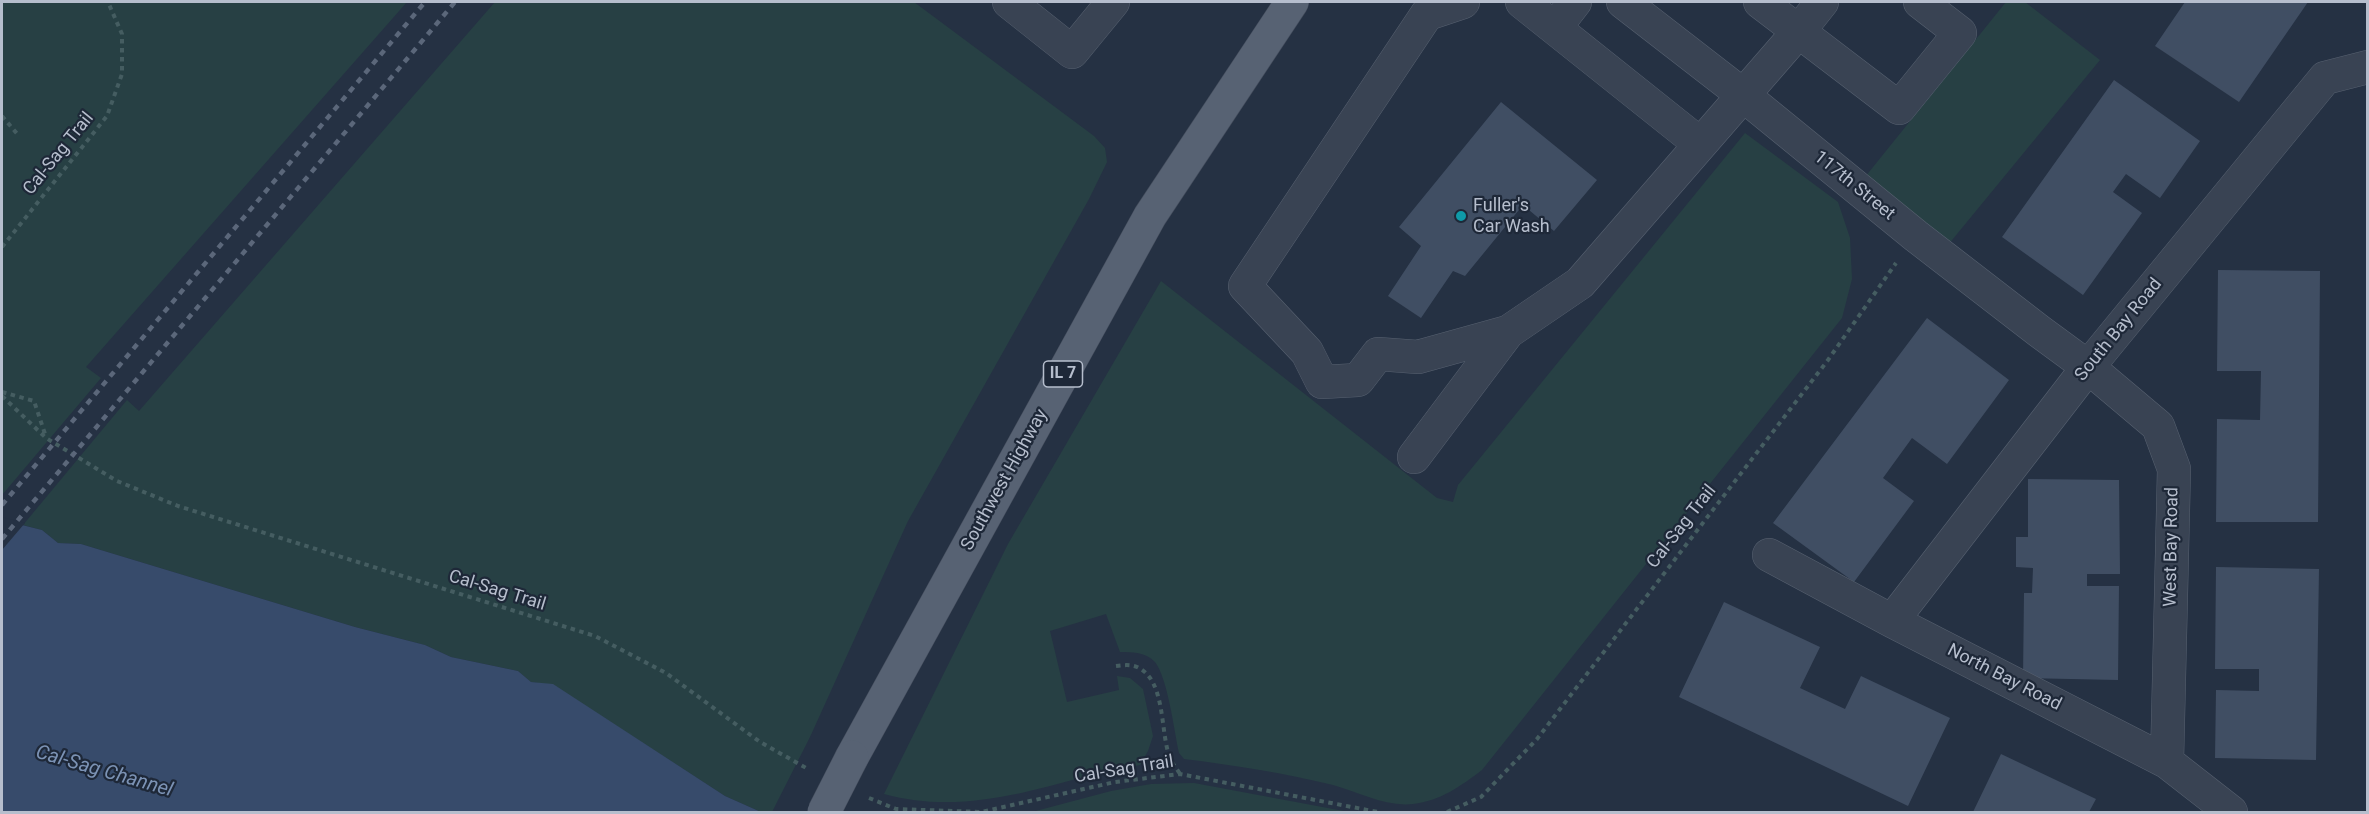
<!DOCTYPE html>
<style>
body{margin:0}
#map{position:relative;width:2369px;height:814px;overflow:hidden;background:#253143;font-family:Roboto,sans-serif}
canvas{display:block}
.frame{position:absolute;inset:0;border:3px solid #b6becd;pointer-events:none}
</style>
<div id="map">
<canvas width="2369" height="814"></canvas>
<div class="frame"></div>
</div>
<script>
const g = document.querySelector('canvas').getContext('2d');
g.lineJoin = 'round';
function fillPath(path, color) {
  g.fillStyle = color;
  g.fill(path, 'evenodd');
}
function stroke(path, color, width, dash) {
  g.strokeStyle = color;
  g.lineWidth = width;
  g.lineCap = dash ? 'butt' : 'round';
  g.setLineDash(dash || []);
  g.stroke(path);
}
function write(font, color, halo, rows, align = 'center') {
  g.font = font + ' Roboto,sans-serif';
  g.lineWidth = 4.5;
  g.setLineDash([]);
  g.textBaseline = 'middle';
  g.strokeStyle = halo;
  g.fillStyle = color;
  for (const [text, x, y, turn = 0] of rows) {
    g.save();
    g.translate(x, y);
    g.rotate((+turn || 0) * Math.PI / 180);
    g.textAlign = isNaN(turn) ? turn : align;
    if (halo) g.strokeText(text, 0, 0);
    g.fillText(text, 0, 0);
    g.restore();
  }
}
fillPath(new Path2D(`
 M2 2H407L86 367 101 378 2 495Z
 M495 2H914L1094 136 1105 148 1107 162 1089 199 908 521 810 737 772 812H761L725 796 553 685 531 682 518 671 451 657 425 645 355 627 81 544 58 543 42 530 23 525 127 400 139 411Z
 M2006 2H2025L2100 60 1948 245 1865 177Z
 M1745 133 1838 202 1850 238 1852 279 1842 318 1482 770C1461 786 1440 801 1413 804 1385 807 1359 792 1333 785 1284 773 1233 765 1184 759L1179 753C1174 730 1168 679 1155 662 1146 652 1132 652 1120 652L1106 614 1050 631 1067 702 1119 690 1117 676 1130 678 1143 689 1153 736 1148 751 1140 765C1125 768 1109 771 1095 774 1024 793 957 814 884 794L1008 544 1161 281 1437 498 1453 502 1458 485Z
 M1194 783 1349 812H1032L1111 791 1151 784Z`), '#274044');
fillPath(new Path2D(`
 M2 520 42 530 58 543 81 544 355 627 425 645 451 657 518 671 531 682 553 684 725 796 761 812H2Z`), '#374b6b');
fillPath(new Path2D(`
 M2 517 25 523 2 550Z`), '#253143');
fillPath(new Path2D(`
 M2185 2H2308L2239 102 2155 46Z
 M2114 80 2200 141 2160 198 2126 174 2113 192 2142 213 2083 295 2002 237Z
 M1501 102 1597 180 1554 231 1523 205 1465 276 1453 271 1421 318 1388 296 1421 246 1399 227Z
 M2218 270 2320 271 2318 522H2216L2217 419 2260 420 2261 371H2217Z
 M1927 318 2009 380 1947 464 1912 438 1883 478 1914 501 1854 582 1773 523Z
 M2028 479 2119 480 2120 574H2087V586H2119L2118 680 2023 678 2024 593H2032L2033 568 2016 567V537H2028Z
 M2216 567 2319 569 2316 760 2215 758 2216 690 2259 691V669H2215Z
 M1724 602 1820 647 1800 688 1845 709 1861 676 1950 718 1908 806 1679 697Z
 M2001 754 2096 799 2089 812H1973Z`), '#404e63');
const minor = new Path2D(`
 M1009 2 1072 52 1113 2
 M1463 2 1427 14 1245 286 1307 352 1322 382 1358 380 1378 354 1418 357 1508 332
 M1522 2 1700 144
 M1623 2 1743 95 1916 236 2039 331 2088 367 2158 426 2174 469 2167 762
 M1760 2 1899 108 1960 33 1920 2
 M1555 28 1575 2
 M1414 457 1508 332 1580 283 1799 31 1822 2
 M1769 555 1892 621 2167 762 2231 812
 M1892 621 2088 367 2325 78 2368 67`);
const major = new Path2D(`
 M852 757 1150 216 1292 2`);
stroke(minor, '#576170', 34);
stroke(major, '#434c5c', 34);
stroke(new Path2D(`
 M2 116 19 136
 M2 247 107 116 122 74V34L108 2
 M2 392 34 401 46 437
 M2 396 46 438 117 481 178 506 595 636 666 673 760 742 808 769
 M1116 666C1124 665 1132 664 1139 668 1166 682 1160 733 1170 758 1172 763 1177 769 1180 774
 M869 798 896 809 981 812 1115 782 1180 774 1378 812
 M1447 812 1481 797 1537 739 1828 360 1896 263`), '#455d61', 4, [4.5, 4.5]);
stroke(minor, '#394353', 33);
stroke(major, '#576273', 33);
stroke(new Path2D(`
 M2 505 425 2
 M2 539 455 2`), '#5b677a', 4.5, [6, 6]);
const majorBridge = new Path2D(`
 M824 812 852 757`);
stroke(majorBridge, '#434c5c', 34, []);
stroke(majorBridge, '#576273', 33);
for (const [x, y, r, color] of [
 [1461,216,6,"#0f9aa8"]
]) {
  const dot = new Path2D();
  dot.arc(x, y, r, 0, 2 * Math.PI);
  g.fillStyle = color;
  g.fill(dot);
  stroke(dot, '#1e2838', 2);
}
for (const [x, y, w] of [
 [1063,374,39]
]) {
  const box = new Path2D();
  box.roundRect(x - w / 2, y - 13, w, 26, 4.5);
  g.fillStyle = '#1e2838';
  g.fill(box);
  stroke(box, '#b6becd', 1.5);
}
write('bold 16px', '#b6becd', null, [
 ["IL 7",1063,374]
]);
write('18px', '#b6becd', '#1e2838', [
 ["Cal-Sag Trail",59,154,-51],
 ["117th Street",1854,186,39],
 ["South Bay Road",2119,330,-51],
 ["Southwest Highway",1005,480,-61],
 ["Cal-Sag Trail",1682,527,-52],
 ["West Bay Road",2172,547,-89],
 ["Cal-Sag Trail",497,591,17],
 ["North Bay Road",2004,678,27],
 ["Cal-Sag Trail",1124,770,-9]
]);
write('18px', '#b6becd', '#1e2838', [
 ["Fuller's",1473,206],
 ["Car Wash",1473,227]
], 'left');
write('italic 20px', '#7c93b5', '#1e2838', [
 ["Cal-Sag Channel",104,772,16]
]);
</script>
